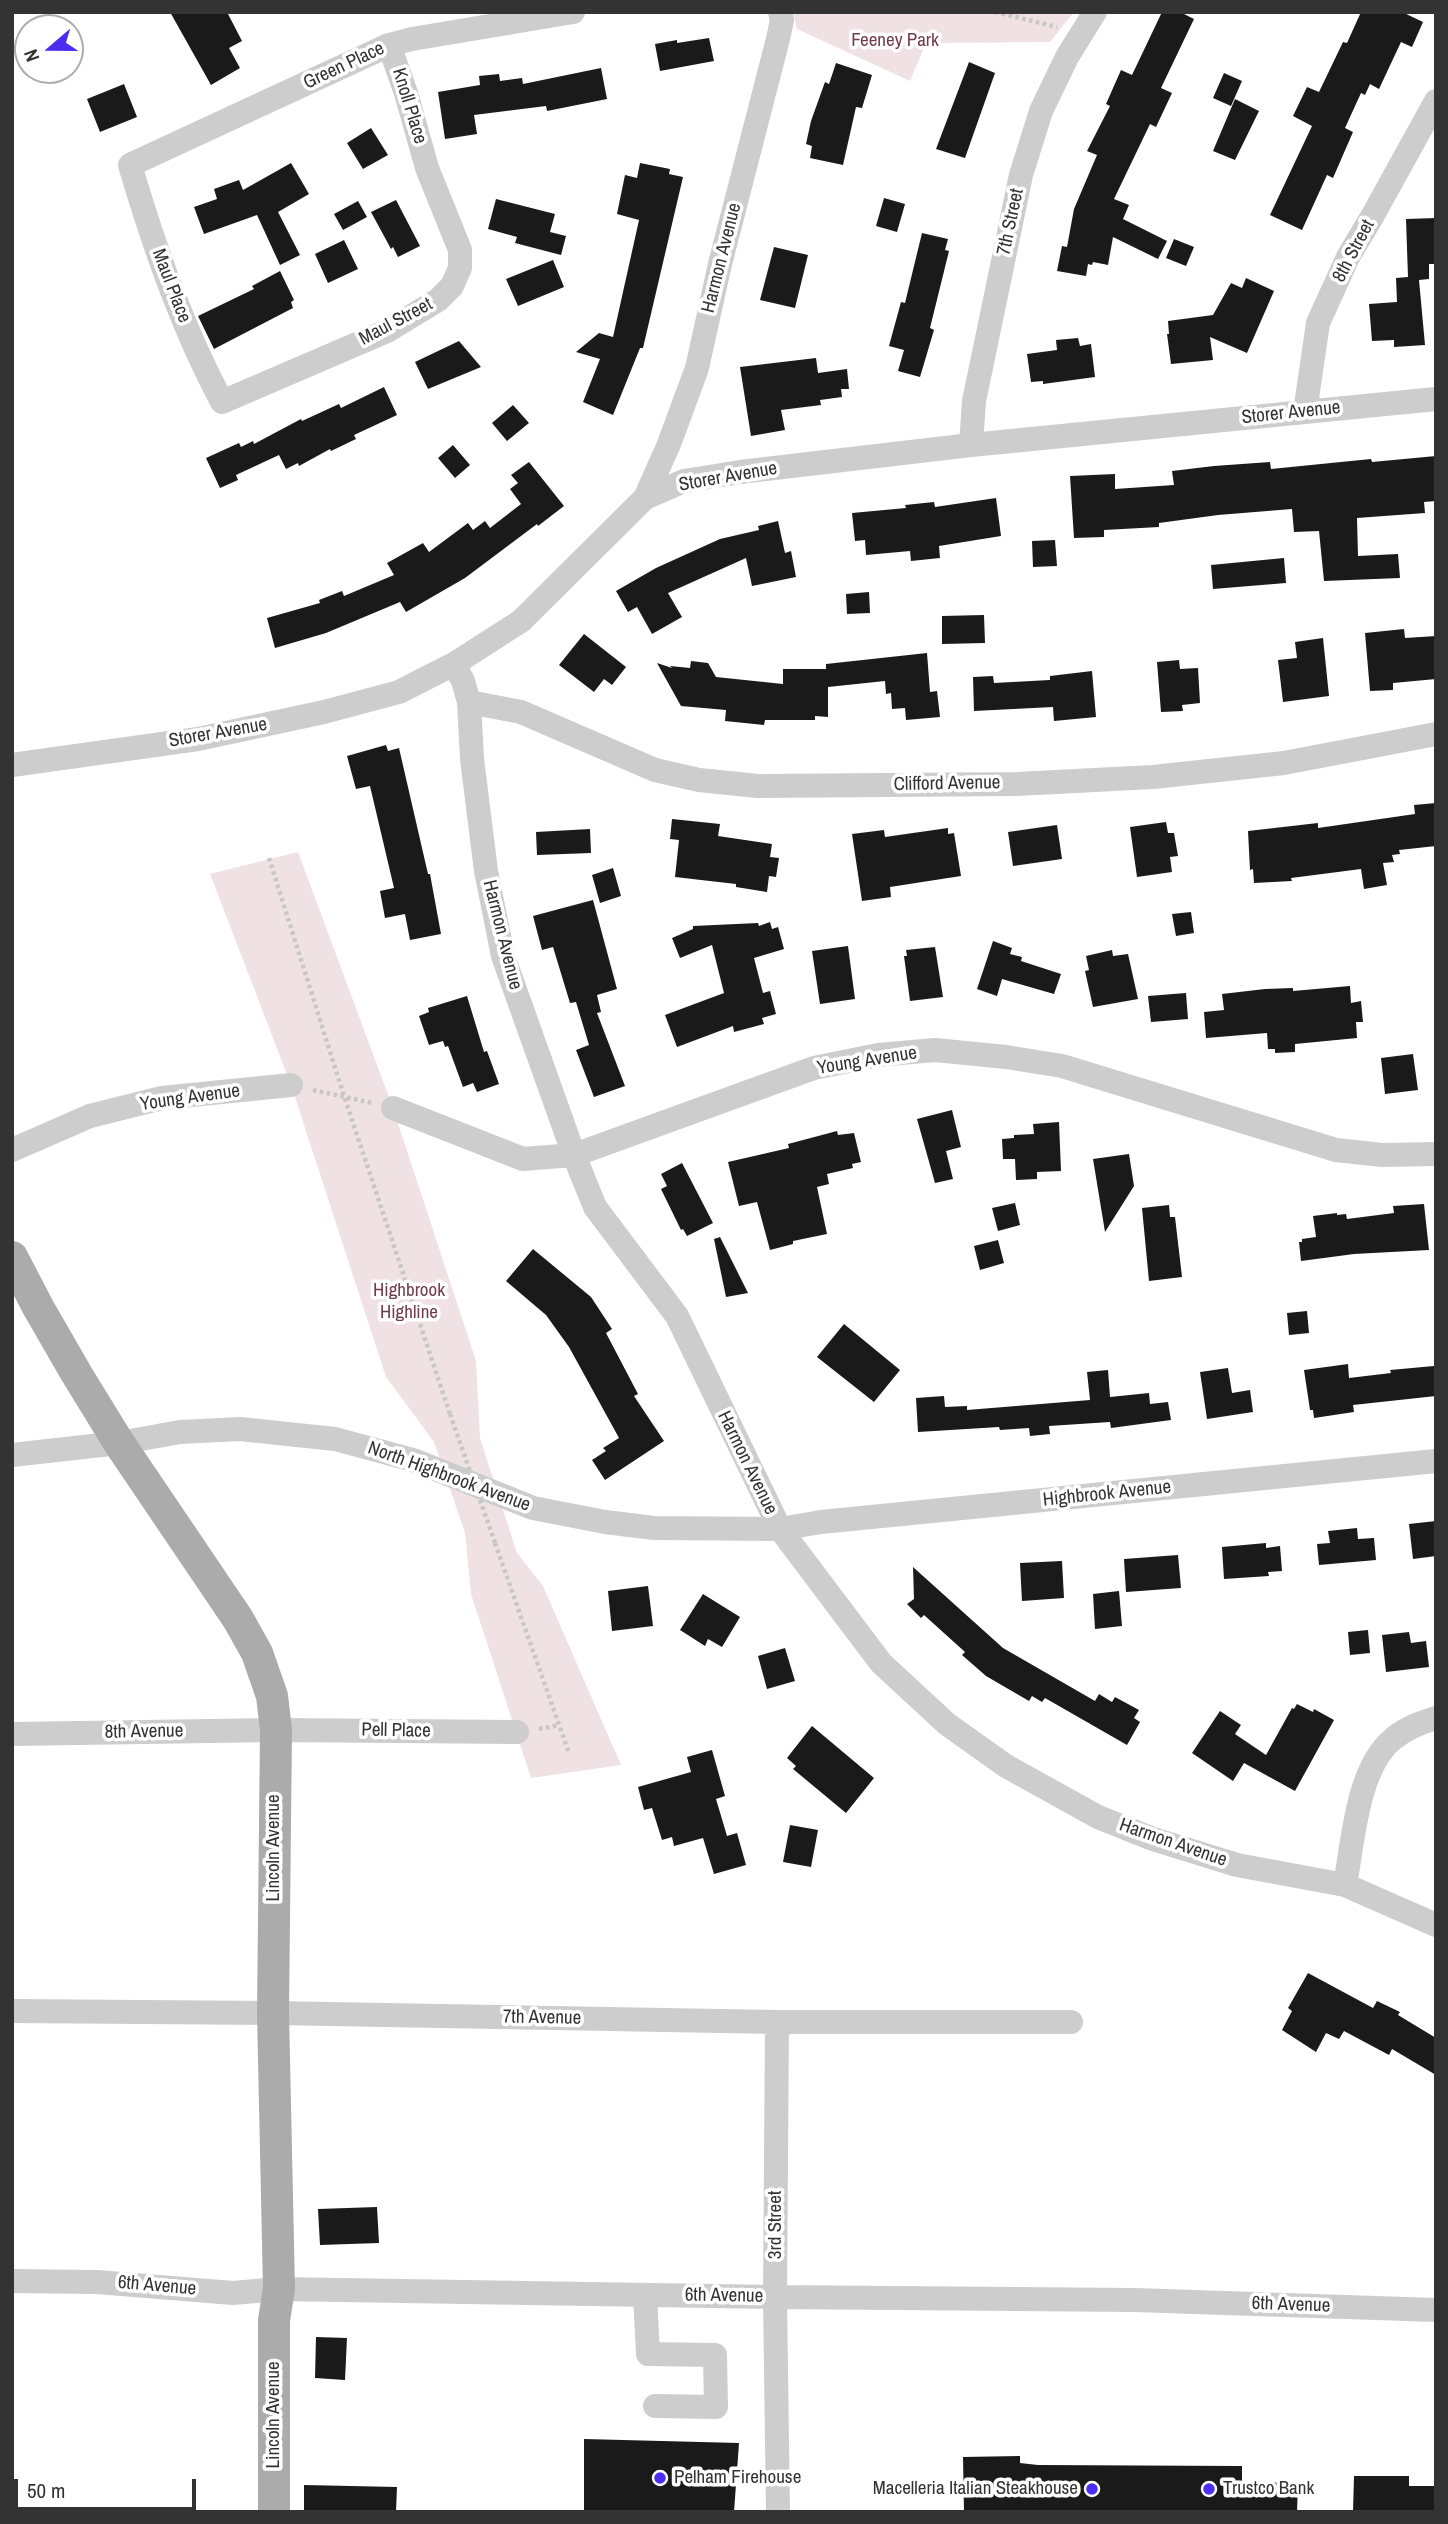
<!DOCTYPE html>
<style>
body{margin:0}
#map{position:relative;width:1448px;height:2524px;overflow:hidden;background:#fff;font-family:"Archivo Narrow",sans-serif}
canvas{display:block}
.frame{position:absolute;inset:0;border:14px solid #333;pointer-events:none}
.north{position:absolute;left:14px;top:14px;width:70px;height:70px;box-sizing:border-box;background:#fff;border:2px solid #adadad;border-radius:50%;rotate:250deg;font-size:19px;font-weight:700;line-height:28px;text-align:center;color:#333}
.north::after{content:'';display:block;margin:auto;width:24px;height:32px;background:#4b2ef0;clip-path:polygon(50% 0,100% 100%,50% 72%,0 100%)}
.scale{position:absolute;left:14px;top:2479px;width:182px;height:32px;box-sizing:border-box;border:4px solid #333;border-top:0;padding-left:9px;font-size:21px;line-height:24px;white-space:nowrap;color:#333;-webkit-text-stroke:5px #fff;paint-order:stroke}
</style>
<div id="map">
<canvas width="1448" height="2524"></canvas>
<div class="frame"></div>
<div class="north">N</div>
<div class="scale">50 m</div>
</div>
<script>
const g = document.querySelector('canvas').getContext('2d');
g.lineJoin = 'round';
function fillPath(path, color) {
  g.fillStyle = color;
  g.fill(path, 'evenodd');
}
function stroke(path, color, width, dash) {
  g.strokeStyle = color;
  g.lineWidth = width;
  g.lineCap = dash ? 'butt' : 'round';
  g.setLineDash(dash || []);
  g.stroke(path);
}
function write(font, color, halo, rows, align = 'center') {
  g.font = font + ' "Archivo Narrow",sans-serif';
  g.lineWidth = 7;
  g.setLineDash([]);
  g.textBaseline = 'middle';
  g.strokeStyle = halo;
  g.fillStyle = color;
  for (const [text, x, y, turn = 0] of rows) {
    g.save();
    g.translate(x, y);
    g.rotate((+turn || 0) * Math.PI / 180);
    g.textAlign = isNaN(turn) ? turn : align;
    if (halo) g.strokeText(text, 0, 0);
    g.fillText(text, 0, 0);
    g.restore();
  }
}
fillPath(new Path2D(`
 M793 12H1074L1050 42 926 43 910 81 797 29Z
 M298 852 393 1108 476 1361 480 1438 517 1553 543 1586 621 1765 531 1778 471 1594 465 1533 434 1442 386 1377 291 1085 210 874Z`), '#f0e1e5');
fillPath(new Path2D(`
 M170 12H227L242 41 229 48 240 68 211 85Z
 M1162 12H1180L1194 19 1161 88 1172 93 1156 127 1150 124 1114 199 1129 205 1123 219 1167 241 1158 259 1113 237 1108 265 1093 262 1092 265 1088 264 1086 276 1057 271 1062 246 1067 247 1074 209 1097 155 1087 151 1110 106 1106 104 1121 70 1132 75Z
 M1361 12H1402L1423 22 1412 47 1401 42 1379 89 1370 84 1365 95 1361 93 1345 128 1353 132 1333 178 1327 175 1302 230 1270 215 1312 126 1293 116 1307 87 1319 92 1343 42 1347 43Z
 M709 38 714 61 660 71 655 44 677 40V43Z
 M969 62 995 73 965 158 936 149Z
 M836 63 872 75 862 108 856 107 843 165 810 158 812 146 806 144 811 121 825 82 829 84Z
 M601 68 607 99 547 111 546 106 474 115 477 134 445 139 438 92 480 85 479 76 499 74 500 81 522 78 523 84Z
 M1224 73 1242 81 1231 106 1213 98Z
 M124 84 137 117 100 132 87 99Z
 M1235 99 1259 111 1235 160 1213 151Z
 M371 128 388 155 363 169 347 143Z
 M291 163 309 194 278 212 300 255 280 265 257 215 204 234 194 207 217 199 214 189 239 180 243 190Z
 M640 163 670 169 669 174 683 177 643 348H640L613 415 583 402 600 359 576 352 599 333 613 337 639 220 617 214 625 175 637 178Z
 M884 198 905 204 897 232 876 226Z
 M496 199 555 214 550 232 566 236 561 255 515 243 517 237 488 229Z
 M396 200 420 246 398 257 393 247 391 249 371 212Z
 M358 201 367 217 343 230 334 214Z
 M1436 218 1434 264H1429V279L1419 280 1425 345 1394 347V340L1372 341 1369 304 1397 302 1396 278 1408 277 1406 219Z
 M922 233 948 239 945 250 949 251 930 328 934 330 920 377 898 371 904 350 889 346 901 302 905 303Z
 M1174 239 1194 247 1186 266 1166 258Z
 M344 240 358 269 328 283 315 254Z
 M774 247 808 255 795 308 760 300Z
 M553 260 564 287 518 306 506 279Z
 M280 271 294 300 291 302 293 308 214 349 198 316 254 289 252 286Z
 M1246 278 1274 291 1247 353 1210 337 1213 360 1171 364 1167 334H1169L1168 321 1213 315 1231 283 1242 288Z
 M1078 338 1080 346 1091 344 1095 377 1043 384V381L1031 382 1027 354 1057 350 1056 340Z
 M459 341 481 367 428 389 415 362Z
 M816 358 818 373 847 369 849 389H841L842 397 820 400 821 405 781 410 785 430 751 436 740 367Z
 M384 387 397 415 354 435 356 439 331 451 330 449 299 466 298 463 286 469 279 455 236 475 238 480 220 488 206 458 239 443 241 447 253 441 254 444 301 419 302 421 339 404 341 408Z
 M513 405 529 423 507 441 492 423Z
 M453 445 470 465 455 478 438 458Z
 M1436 456V501L1424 502 1425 513 1357 518 1358 556 1398 554 1400 578 1324 581 1319 531 1294 532 1292 509 1218 515 1159 523V527L1104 530V537L1074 538 1070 476 1115 474V489L1174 485 1172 471 1214 466 1270 462 1271 469 1371 459 1372 462Z
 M529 462 564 506 538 526 537 524 465 578 406 612 400 602 326 633 275 648 267 618 320 603 319 600 342 591 344 596 394 575 387 563 423 543 429 552 468 523 473 530 485 521 490 528 521 504 510 489 518 483 511 475Z
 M996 498 1001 536 939 546 940 558 911 561 910 551 866 555 865 540 855 541 852 513 906 508 905 505 934 502 935 507Z
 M778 521 785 553 791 551 796 577 752 586 746 558 668 593 682 617 652 634 637 607 628 612 616 591 656 568 720 539 759 530 758 526Z
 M1055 540 1057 566 1033 567 1032 541Z
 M1284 558 1286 583 1213 589 1211 565Z
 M869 592 870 613 847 614 846 594Z
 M984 615 985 643 942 644V616Z
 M1404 629 1405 638 1436 636V679L1393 683V690L1370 691 1365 633Z
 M584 634 626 667 612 685 604 679 594 692 559 665Z
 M1323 638 1329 696 1283 702 1278 660 1297 658 1295 642Z
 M927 653 930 692 937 691 940 717 906 720 905 708 892 709 891 693 886 694 885 681 828 687V717L815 716V720H765L764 725 725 721 726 710 681 706 657 663 672 668 670 666 690 668 691 661 708 663 716 677 783 684V669H826V664Z
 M1179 660 1180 669 1198 668 1200 703 1182 705 1183 711 1161 712 1157 662Z
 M1092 671 1096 717 1054 721 1053 707 974 711 973 677 993 676 994 683 1050 680V676Z
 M386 745 388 751 399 748 428 874H430L441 934 410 940 405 914 385 918 380 891 394 888 370 786 356 789 347 756Z
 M1436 803V846L1399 850 1400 854 1392 855 1394 862 1383 863 1387 885 1364 889 1361 869 1291 878 1292 881 1254 883 1253 869 1250 870 1248 831 1318 823V828L1415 814 1414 805Z
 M672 819 720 824 718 836 772 844 770 857 779 858 776 877 769 876 767 892 736 887V884L675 877 679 840 670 839Z
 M1166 822 1168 833H1174L1178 856 1170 857 1172 872 1137 877 1130 827Z
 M1057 825 1062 859 1013 866 1008 832Z
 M948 828V834L954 833 961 876 890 887 891 897 862 901 852 834 884 830 885 837Z
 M590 829 591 853 537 855 536 832Z
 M613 868 621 896 600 903 592 875Z
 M593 900 617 989 597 995 601 1012 597 1013 625 1086 594 1097 576 1050 589 1045 576 1002 570 1003 553 947 542 950 533 916Z
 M1191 912 1194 933 1176 936 1172 914Z
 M770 922 772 929 778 927 784 949 754 958 763 993 770 991 776 1014 762 1018 764 1024 734 1032 733 1026 677 1047 665 1015 724 993 712 945 680 958 672 938 693 929V926L758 923 759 926Z
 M993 941 1012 948 1010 954 1022 957 1021 961 1061 974 1054 994 1002 979 997 996 977 989Z
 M848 946 855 999 820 1004 812 951Z
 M935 947 943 997 910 1001 904 956H907L906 950Z
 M1112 950 1113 956 1128 954 1138 999 1093 1007 1085 971 1089 970 1086 956Z
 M1350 986 1351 1003 1361 1001 1363 1022H1356L1357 1038 1295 1044V1052L1275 1053V1049H1268L1267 1033 1206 1038 1204 1012 1224 1010 1222 994 1265 989 1293 988V991Z
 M1186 993 1188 1019 1151 1022 1148 996Z
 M467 996 484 1052 487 1051 499 1084 477 1092 473 1083 463 1087 448 1046 445 1047 443 1041 429 1045 419 1016 429 1012 428 1008Z
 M1413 1054 1418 1090 1385 1094 1381 1058Z
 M952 1110 961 1147 946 1151 953 1179 935 1183 917 1119Z
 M1059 1122 1061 1171 1037 1172V1179L1016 1180 1015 1159H1003L1002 1139 1014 1138V1135L1034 1134 1033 1124Z
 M837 1131 838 1135 854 1133 861 1162 852 1164 853 1168 827 1174 829 1184 817 1187 827 1234 793 1241V1244L770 1250 757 1202 739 1206 728 1162 789 1148 788 1144Z
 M1129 1154 1134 1186 1105 1232 1093 1159Z
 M682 1163 713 1223 687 1236 683 1229 681 1230 661 1189 667 1186 661 1174Z
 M1015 1203 1020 1225 998 1231 992 1208Z
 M1424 1204 1429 1250 1354 1254 1301 1261 1299 1242H1302V1239L1316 1237 1313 1216 1337 1213V1215L1346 1214 1347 1219 1394 1213 1393 1206Z
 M1169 1205 1170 1217H1175L1182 1277 1149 1281 1142 1208Z
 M720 1237 748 1293 726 1297 714 1239Z
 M998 1240 1004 1263 980 1270 974 1246Z
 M533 1249 591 1297 612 1329 606 1333 638 1394 634 1396 664 1441 605 1480 592 1460 606 1451 603 1448 619 1438 569 1347 546 1315 506 1281Z
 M1307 1311 1309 1333 1289 1335 1287 1313Z
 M844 1324 900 1370 874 1402 817 1357Z
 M1348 1364 1349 1378 1391 1373 1390 1370 1434 1366 1436 1396 1353 1405 1354 1412 1314 1418 1313 1410H1310L1304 1370Z
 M1228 1368 1232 1393 1250 1390 1253 1412 1207 1419 1200 1372Z
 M1108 1370 1110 1397 1149 1393 1150 1404 1168 1402 1171 1420 1111 1428 1110 1422 1049 1426 1050 1434 1030 1436 1029 1428 1000 1430 999 1427 918 1432 916 1398 944 1396 945 1407 967 1406V1410L1090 1400 1087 1372Z
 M1436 1521V1556L1413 1559 1409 1524Z
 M1357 1528 1358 1539 1374 1538 1376 1560 1319 1565 1317 1544 1330 1543 1328 1531Z
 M1266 1543V1548L1280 1546 1282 1571 1268 1572 1269 1576 1224 1579 1222 1547Z
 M1178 1555 1181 1588 1126 1592 1124 1559Z
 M1062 1561 1064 1598 1022 1601 1020 1563Z
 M913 1567 1003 1648 1095 1701 1099 1694 1112 1702 1115 1697 1139 1710 1134 1718 1140 1722 1127 1745 1045 1698 1042 1702 1032 1696 1029 1701 986 1676 962 1655 965 1652 924 1615 921 1618 907 1604 914 1599Z
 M648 1586 653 1626 612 1631 608 1591Z
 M1119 1591 1122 1626 1095 1629 1093 1594Z
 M703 1594 740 1617 722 1647 708 1639 705 1646 680 1630Z
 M1368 1630 1370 1653 1350 1655 1348 1632Z
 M1409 1632 1411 1643 1426 1641 1429 1667 1386 1672 1382 1635Z
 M785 1648 795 1681 767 1689 758 1656Z
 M1297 1704 1313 1712 1314 1709 1334 1720 1295 1791 1244 1763 1233 1781 1192 1753 1220 1711 1241 1725 1235 1734 1266 1755 1292 1708 1294 1709Z
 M812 1726 874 1778 846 1813 793 1769 796 1766 787 1758Z
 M712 1750 725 1796 716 1799 727 1836 737 1833 746 1865 714 1874 703 1838 674 1846 672 1837 662 1840 652 1808 644 1810 638 1787 691 1772 687 1757Z
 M790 1825 818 1830 811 1867 783 1862Z
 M1308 1973 1373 2008 1377 2001 1400 2012 1398 2015 1436 2038V2075L1392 2049 1389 2055 1344 2031 1339 2039 1326 2033 1316 2052 1282 2030 1292 2011 1288 2008Z
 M377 2207 379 2243 320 2245 318 2209Z
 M316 2337 347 2338 345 2380 315 2378Z
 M584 2439 739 2443 734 2512H584Z
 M1020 2456V2463L1038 2465 1242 2466V2482L1298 2483 1297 2512H964L963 2457Z
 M1354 2476H1409V2486H1436V2512H1353Z
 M304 2485 397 2487 396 2512H304Z`), '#1a1a1a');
stroke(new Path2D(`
 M995 12 1057 27
 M269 858 344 1096 450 1414
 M313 1090 372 1103
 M495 1543 569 1753
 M539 1729 559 1725`), '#c7c7c7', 4.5, [3.5, 3.5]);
stroke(new Path2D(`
 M389 45 406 93 427 168 460 250V268L452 286 438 300 387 331 222 402C182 327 154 246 130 165L389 45 412 39 573 12
 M1305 412 1318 323 1348 257 1373 215 1436 101
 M971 445 974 401 1021 175 1041 111 1067 57 1095 12
 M645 498 669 444 697 368 720 264 778 39 782 20 780 12
 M454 664 463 681 469 702 472 759 486 871 503 956 574 1155 595 1207 677 1316 780 1529 881 1663 947 1724 1006 1766 1098 1817 1153 1839 1237 1865 1345 1885 1436 1925
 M469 702 521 712 655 770 699 780 758 786 1017 784 1153 777 1284 763 1436 734
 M12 765 198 739 324 712 399 692 454 664 521 621 645 498 684 481 740 472 971 445 1436 399
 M393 1108 523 1159 574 1155 814 1068 878 1055 935 1050 1006 1057 1062 1066 1336 1150 1382 1155 1436 1154
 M12 1150 90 1116 162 1098 291 1085
 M12 1455 119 1443 180 1432 240 1429 335 1439 413 1460 533 1508 605 1522 654 1528 780 1529 821 1522 1436 1461
 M12 1734 276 1730 517 1732
 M1345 1885C1353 1842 1357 1768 1393 1739 1406 1728 1420 1723 1436 1718
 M12 2011 273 2013 777 2022H1071
 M777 2022 775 2297 778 2512
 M12 2281 97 2282 233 2293 279 2289 775 2297 1134 2300 1436 2310
 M645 2295 648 2354 715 2355 716 2407 655 2406`), '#cdcdcd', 24);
stroke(new Path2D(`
 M12 1257 38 1307 76 1373 119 1443 238 1619 257 1653 272 1696 276 1730 273 2013 279 2289 274 2320V2512`), '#ababab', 32);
stroke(new Path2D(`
 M450 1414 495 1543`), '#c7c7c7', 4.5, [3.5, 3.5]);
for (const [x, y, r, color] of [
 [660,2478,7,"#4b2ef0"],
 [1092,2489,7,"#4b2ef0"],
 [1209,2489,7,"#4b2ef0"]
]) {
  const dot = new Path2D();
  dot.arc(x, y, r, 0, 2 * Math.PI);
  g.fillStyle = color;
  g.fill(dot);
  stroke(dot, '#fff', 2.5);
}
write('19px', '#723c49', '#fff', [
 ["Feeney Park",895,41],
 ["Highbrook",409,1291],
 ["Highline",409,1313]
]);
write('19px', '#333', '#fff', [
 ["Green Place",344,66,-25],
 ["Knoll Place",409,106,73],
 ["7th Street",1011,222,-78],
 ["8th Street",1354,251,-62],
 ["Harmon Avenue",722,258,-76],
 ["Maul Place",171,286,69],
 ["Maul Street",396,322,-28],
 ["Storer Avenue",1291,413,-6],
 ["Storer Avenue",728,477,-10],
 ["Storer Avenue",218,733,-10],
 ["Clifford Avenue",947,784,-1],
 ["Harmon Avenue",502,935,76],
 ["Young Avenue",867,1061,-9],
 ["Young Avenue",190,1098,-8],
 ["Harmon Avenue",747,1463,64],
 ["North Highbrook Avenue",449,1477,20],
 ["Highbrook Avenue",1107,1494,-6],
 ["Pell Place",396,1731,1],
 ["8th Avenue",144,1732,-1],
 ["Harmon Avenue",1173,1843,19],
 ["Lincoln Avenue",274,1848,-90],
 ["7th Avenue",542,2018,1],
 ["3rd Street",776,2225,-90],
 ["6th Avenue",157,2286,5],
 ["6th Avenue",724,2296,1],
 ["6th Avenue",1291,2305,2],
 ["Lincoln Avenue",274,2415,-90]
]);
write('19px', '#333', '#fff', [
 ["Pelham Firehouse",674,2478],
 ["Macelleria Italian Steakhouse",1078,2489,"right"],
 ["Trustco Bank",1223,2489]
], 'left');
</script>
